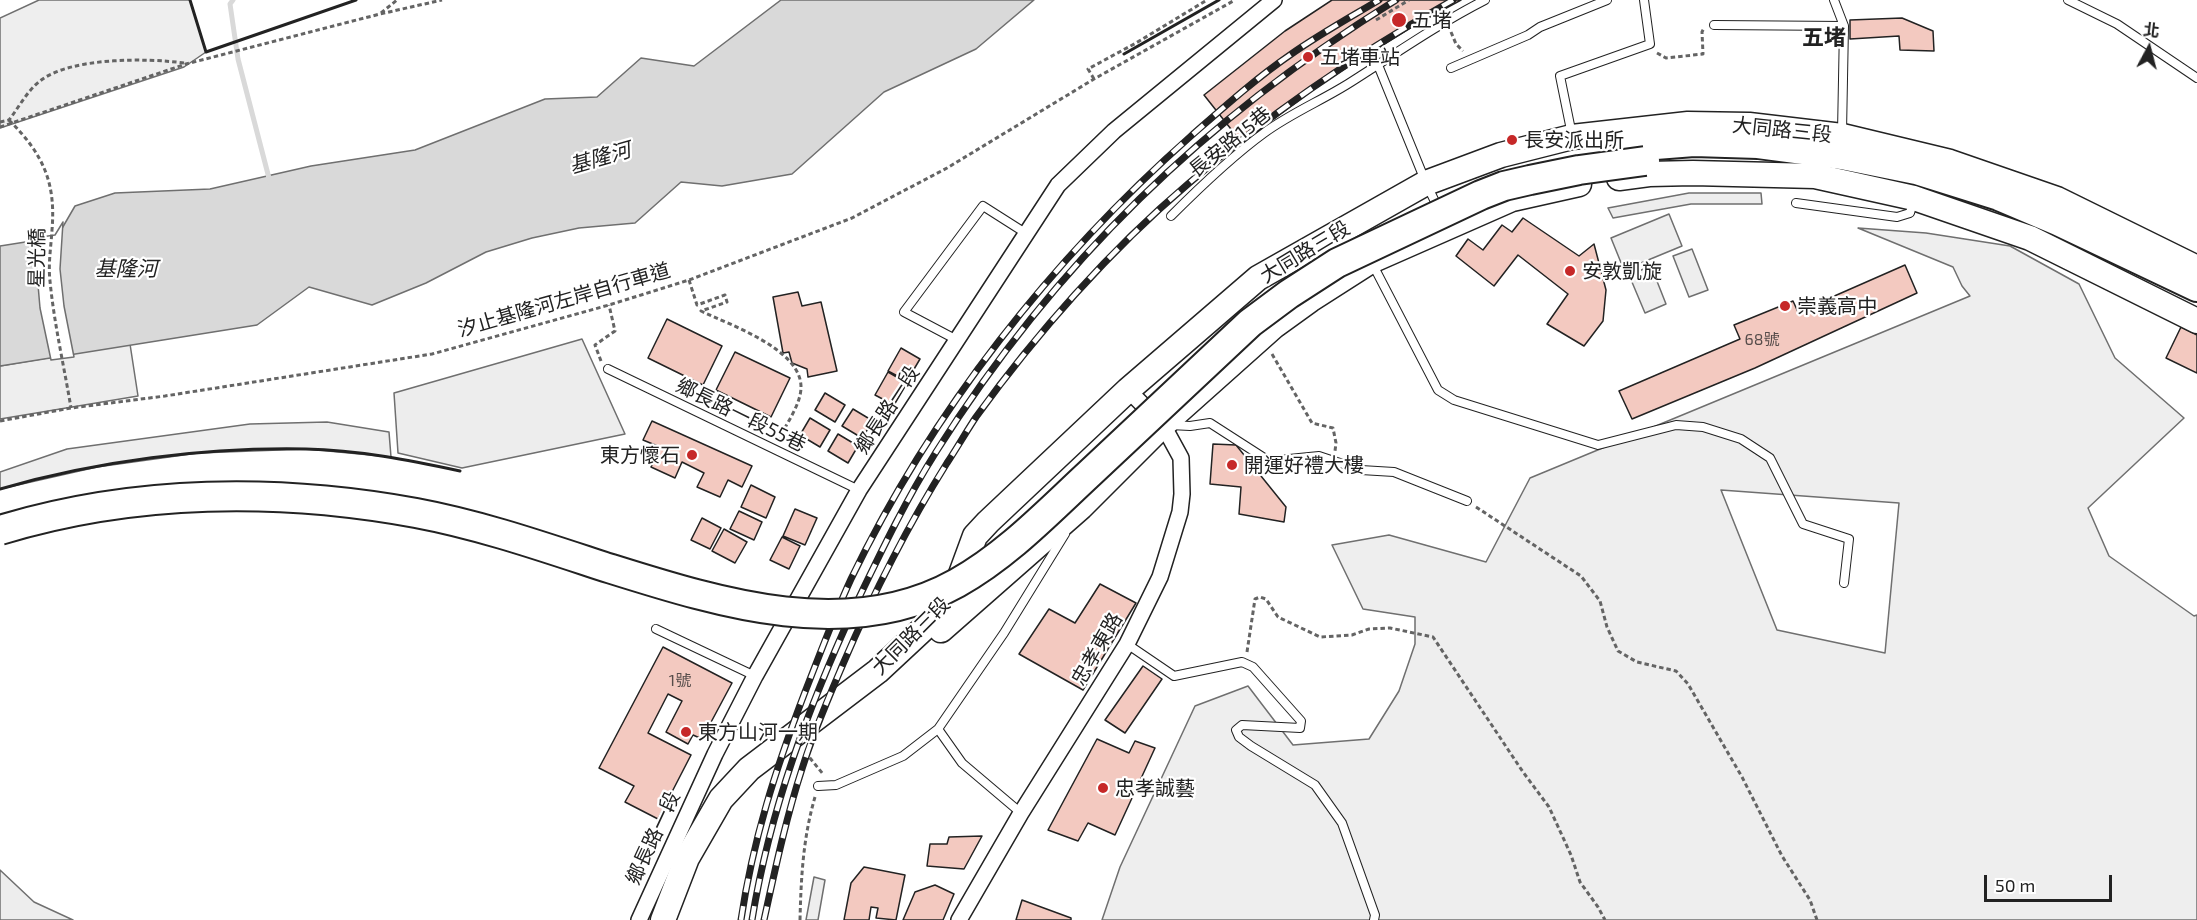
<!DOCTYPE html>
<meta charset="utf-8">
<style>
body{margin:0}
#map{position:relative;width:2197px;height:920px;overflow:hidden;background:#fff;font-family:"Exo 2","Noto Sans TC",sans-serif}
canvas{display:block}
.north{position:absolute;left:2119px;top:18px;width:60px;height:60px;-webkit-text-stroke:4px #fff;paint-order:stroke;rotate:7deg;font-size:16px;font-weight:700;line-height:24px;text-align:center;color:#222}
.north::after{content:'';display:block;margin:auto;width:21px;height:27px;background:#222;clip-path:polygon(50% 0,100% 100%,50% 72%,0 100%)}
.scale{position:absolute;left:1984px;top:875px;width:128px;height:27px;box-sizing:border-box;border:3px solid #222;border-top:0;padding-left:8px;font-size:18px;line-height:21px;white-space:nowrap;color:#222;-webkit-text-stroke:4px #fff;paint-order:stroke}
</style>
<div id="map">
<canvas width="2197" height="920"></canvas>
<div class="north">北</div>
<div class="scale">50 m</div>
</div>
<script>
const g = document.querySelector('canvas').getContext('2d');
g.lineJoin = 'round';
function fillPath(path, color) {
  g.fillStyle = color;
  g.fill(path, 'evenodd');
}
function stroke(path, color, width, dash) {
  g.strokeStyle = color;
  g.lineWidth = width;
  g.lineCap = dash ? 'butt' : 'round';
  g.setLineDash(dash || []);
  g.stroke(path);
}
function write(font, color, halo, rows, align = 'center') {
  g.font = font + ' "Exo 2","Noto Sans TC",sans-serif';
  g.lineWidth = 4.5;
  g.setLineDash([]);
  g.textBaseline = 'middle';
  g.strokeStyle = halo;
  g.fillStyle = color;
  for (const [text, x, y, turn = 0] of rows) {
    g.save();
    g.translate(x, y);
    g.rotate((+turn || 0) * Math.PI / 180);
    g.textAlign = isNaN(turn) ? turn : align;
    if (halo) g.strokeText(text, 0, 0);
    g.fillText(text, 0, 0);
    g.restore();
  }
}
const green = new Path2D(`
 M39 0H190L206 52 184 67 0 128V18Z
 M1669 214 1682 246 1624 270 1611 238Z
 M1858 228 1926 233 2010 246 2079 284 2115 358 2184 418 2088 508 2109 556 2194 616 2197 615V920H1102L1120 867 1195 706 1248 686 1293 745 1369 739 1399 691 1415 644V617L1363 609 1332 545 1389 535 1486 562 1530 478 1970 296 1962 286 1953 267ZM1721 490 1899 503 1885 653 1777 630Z
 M1692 249 1708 290 1689 297 1673 256Z
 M1651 266 1666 304 1645 313 1629 275Z
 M130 344 138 396 0 419V366Z
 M327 422 389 432 391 457 307 449 198 453 97 467 0 489V472L67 449 250 424Z
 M814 877 825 880 818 920H806Z`);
fillPath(green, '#eee');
stroke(green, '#6f6f6f', 1.5);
const parking = new Path2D(`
 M1689 193H1761L1762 204H1691L1613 218 1608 208Z
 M582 339 625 434 462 468 398 453 394 393Z
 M0 870 34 902 73 920H0Z`);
fillPath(parking, '#ededed');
stroke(parking, '#6f6f6f', 1.5);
const water = new Path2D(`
 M781 0H1034L976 49 884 92 792 174 722 186 681 182 635 223 579 228 532 238 486 252 426 283 372 305 309 287 257 325 0 366V246L57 237 75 206 115 193 210 189 311 166 415 150 545 99 597 97 641 58 694 66Z`);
fillPath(water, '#d9d9d9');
stroke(water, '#6f6f6f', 1.5);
const pier = new Path2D(`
 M63 222 60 269 64 306 74 357 51 360 40 308 34 238 55 235Z`);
fillPath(pier, '#fff');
stroke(pier, '#6f6f6f', 1.5);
stroke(new Path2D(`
 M233 0 230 4 238 59 270 182`), '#d9d9d9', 5);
const building = new Path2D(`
 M1332 0H1461L1415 25 1322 83 1242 143 1204 95 1285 31Z
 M1902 18 1933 31 1934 51 1900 50 1899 36 1850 39V20Z
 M1523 218 1579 256 1594 244 1606 290 1603 321 1584 346 1547 324 1568 294 1518 255 1494 286 1456 256 1468 239 1483 250 1502 225 1512 232Z
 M1905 265 1917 293 1755 368 1632 419 1619 391 1740 339 1734 325 1793 301 1798 312Z
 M798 292 802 306 821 302 837 371 808 377 807 369 792 363 789 352 783 353 773 297Z
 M667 319 722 346 703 385 648 358Z
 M2181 327 2197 335V373L2166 358Z
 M901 348 920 359 907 381 888 371Z
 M735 352 790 378 771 417 716 390Z
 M888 372 907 383 894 405 875 395Z
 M825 393 845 405 835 422 815 410Z
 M853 409 873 421 862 438 842 426Z
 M810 418 830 430 820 447 800 435Z
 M652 421 752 466 742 487 728 480 720 497 697 487 704 473 682 462 675 478 651 467 660 447 643 440Z
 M838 434 858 446 848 463 828 451Z
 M1213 444 1236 445 1286 507 1284 522 1239 514 1241 487 1210 484Z
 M751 485 775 497 766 518 741 507Z
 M795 509 817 518 805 545 783 536Z
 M739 511 762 522 754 540 730 529Z
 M702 518 721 528 710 549 691 540Z
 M724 529 747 542 735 563 712 551Z
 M782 537 800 546 789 569 770 560Z
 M1100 584 1136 603 1083 690 1019 654 1049 609 1075 623Z
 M663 647 732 683 702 739 693 735 688 744 666 732 682 701 668 694 648 733 691 755 658 819 625 802 634 786 599 768Z
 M1143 666 1162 679 1125 733 1105 720Z
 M1097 739 1129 753 1135 741 1155 748 1115 835 1088 823 1078 841 1048 830Z
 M982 836 964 869 927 866 930 844H947L949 837Z
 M864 867 905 875 896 920 876 918 878 908 871 907 869 920H844L851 883Z
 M935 885 954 894 943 920H903L915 892Z
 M1022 900 1071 918V920H1016Z`);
fillPath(building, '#f3c9c0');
stroke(building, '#222', 1.5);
const service = new Path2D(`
 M1834 0 1844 26 1842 132
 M2068 0 2117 24 2197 78
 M1714 25 1844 26
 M1378 65 1426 183 1439 210
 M1451 68 1528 35 1540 27 1607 0
 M1572 135 1560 76 1650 44 1644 0
 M1796 203 1897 217 1910 213 1913 202
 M1171 216C1200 187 1231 157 1264 133 1291 113 1323 100 1351 82 1395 54 1438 24 1485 0
 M1372 263 1438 390 1454 400 1598 445 1676 425 1703 427 1741 439 1770 458 1803 524 1849 539 1844 583
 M957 340 904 312 983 206 1027 234
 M608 369 859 490
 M1170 425 1190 426 1210 423 1269 461 1319 456 1361 470 1394 472 1467 501
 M656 629 755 676
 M1127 644 1174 676 1242 662 1253 667 1301 721 1300 728 1242 725 1236 730 1239 737 1251 746 1315 785 1342 823 1375 915 1374 920
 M938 729 1004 633 1065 534
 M818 786 836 785 903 756 938 729 962 763 1021 813`);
const minor = new Path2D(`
 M639 920 715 754 755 676 859 490 1058 185 1114 131 1274 0
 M959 920 1021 813 1127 644 1160 577 1180 512 1182 494 1181 458 1163 425 1128 390`);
const primary = new Path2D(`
 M1619 178 1649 174 1693 173 1815 176 1914 198 2030 238 2197 321
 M941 630 1081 507 1163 425 1274 326 1310 300 1371 261 1512 199 1579 184
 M663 920 687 858 721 799 749 769 878 671 950 604 975 536 988 522 1128 390 1258 278 1426 183 1501 155 1572 137 1688 124 1749 125 1842 136 1950 162 2057 199 2197 268`);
const motorway = new Path2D(`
 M1630 147 1694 142 1758 144 1842 155 1916 170 1999 196 2058 221 2197 287`);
stroke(service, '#222', 10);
stroke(minor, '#222', 18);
stroke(primary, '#222', 27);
stroke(motorway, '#222', 32);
stroke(new Path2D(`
 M381 13 397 0
 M1376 20 1409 0
 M1451 32 1456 44 1463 51
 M1657 53 1666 58 1703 54 1702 32 1704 28
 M1094 79 1088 69 1136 43 1207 0
 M0 122 9 120C19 107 27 91 40 81 70 57 148 58 184 63
 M0 127 186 64 380 14 442 0
 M689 280 697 305 725 295 727 302 701 311C730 325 801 349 801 387 801 404 787 423 779 438
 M1272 354 1312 423 1333 428 1336 443 1335 451
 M601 361 595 345 615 331 609 305
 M0 421 71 408 165 396 432 354 609 305 689 280 852 218 947 168 1094 79 1235 0
 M1476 507 1581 576 1600 601 1607 627 1618 651 1637 662 1676 671 1688 684 1742 777 1782 856 1810 900 1817 920
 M1247 652 1255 599 1260 597 1266 599 1278 617 1320 637 1352 635 1369 629 1390 628 1433 637 1523 772 1549 807 1571 855 1580 882 1598 907 1605 920
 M805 752 823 774
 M800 920C801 878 803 838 815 797`), '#646464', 3, [4.5, 3]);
stroke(service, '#fff', 8);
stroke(minor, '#fff', 15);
stroke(primary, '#fff', 24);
stroke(motorway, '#fff', 28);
const rail = new Path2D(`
 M741 920C753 839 776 768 805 692 820 654 834 616 851 579 932 411 1052 259 1191 136 1223 108 1255 79 1290 55 1318 35 1349 18 1379 0
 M752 920C770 809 808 708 855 606 880 554 905 501 936 452 1055 263 1206 117 1396 0
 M764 920C775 870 786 818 802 769 813 733 828 699 843 664 873 594 907 527 947 463 957 448 966 432 976 417 1036 334 1110 250 1188 184 1270 113 1359 53 1453 0`);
stroke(rail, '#222', 7);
stroke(rail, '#fff', 4.5, [14]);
const motorwayBridge = new Path2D(`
 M0 530C135 489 279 488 416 513 480 525 541 546 602 566 714 601 846 645 957 583 1007 555 1047 513 1089 474 1143 423 1197 373 1250 323L1289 294 1337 263 1481 195 1504 186 1530 180 1579 170 1645 161`);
stroke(motorwayBridge, '#222', 32, []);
stroke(new Path2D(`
 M9 120C43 154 56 182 52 230 51 247 48 264 50 281 54 323 64 366 71 408`), '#646464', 3, [4.5, 3]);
stroke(motorwayBridge, '#fff', 28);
stroke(new Path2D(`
 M190 0 206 52 356 0
 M1124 54 1219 0
 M0 489C96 461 206 447 306 449 358 450 409 460 460 471`), '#222', 3);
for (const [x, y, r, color] of [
 [1399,20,8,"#c62828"],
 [1308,57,6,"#c62828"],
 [1512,140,6,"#c62828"],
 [1570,271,6,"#c62828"],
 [1785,306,6,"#c62828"],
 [692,455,6,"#c62828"],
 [1232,465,6,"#c62828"],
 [686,732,6,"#c62828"],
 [1103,788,6,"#c62828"]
]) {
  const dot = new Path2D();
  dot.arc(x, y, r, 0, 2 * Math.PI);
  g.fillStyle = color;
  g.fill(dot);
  stroke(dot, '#fff', 2);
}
write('16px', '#564c4a', null, [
 ["68號",1762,340],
 ["1號",680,681]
]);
write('20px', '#222', '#fff', [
 ["五堵",1412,20],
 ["五堵車站",1320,57],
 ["長安派出所",1524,140],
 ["安敦凱旋",1582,271],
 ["崇義高中",1797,306],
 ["東方懷石",680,455,"right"],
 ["開運好禮大樓",1244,465],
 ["東方山河一期",698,732],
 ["忠孝誠藝",1115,788]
], 'left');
write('20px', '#222', '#fff', [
 ["大同路三段",1782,130,6],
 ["長安路15巷",1230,142,-39],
 ["大同路三段",1305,252,-31],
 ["星光橋",37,258,-89],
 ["汐止基隆河左岸自行車道",564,300,-16],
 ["鄉長路一段",887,410,-57],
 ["鄉長路一段55巷",741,415,26],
 ["大同路三段",911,636,-45],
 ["忠孝東路",1097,649,-60],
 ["鄉長路一段",653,838,-65]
]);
write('italic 21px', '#222', '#fff', [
 ["基隆河",600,158,-16],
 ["基隆河",126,269]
]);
write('bold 22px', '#222', '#fff', [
 ["五堵",1824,38]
]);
</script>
